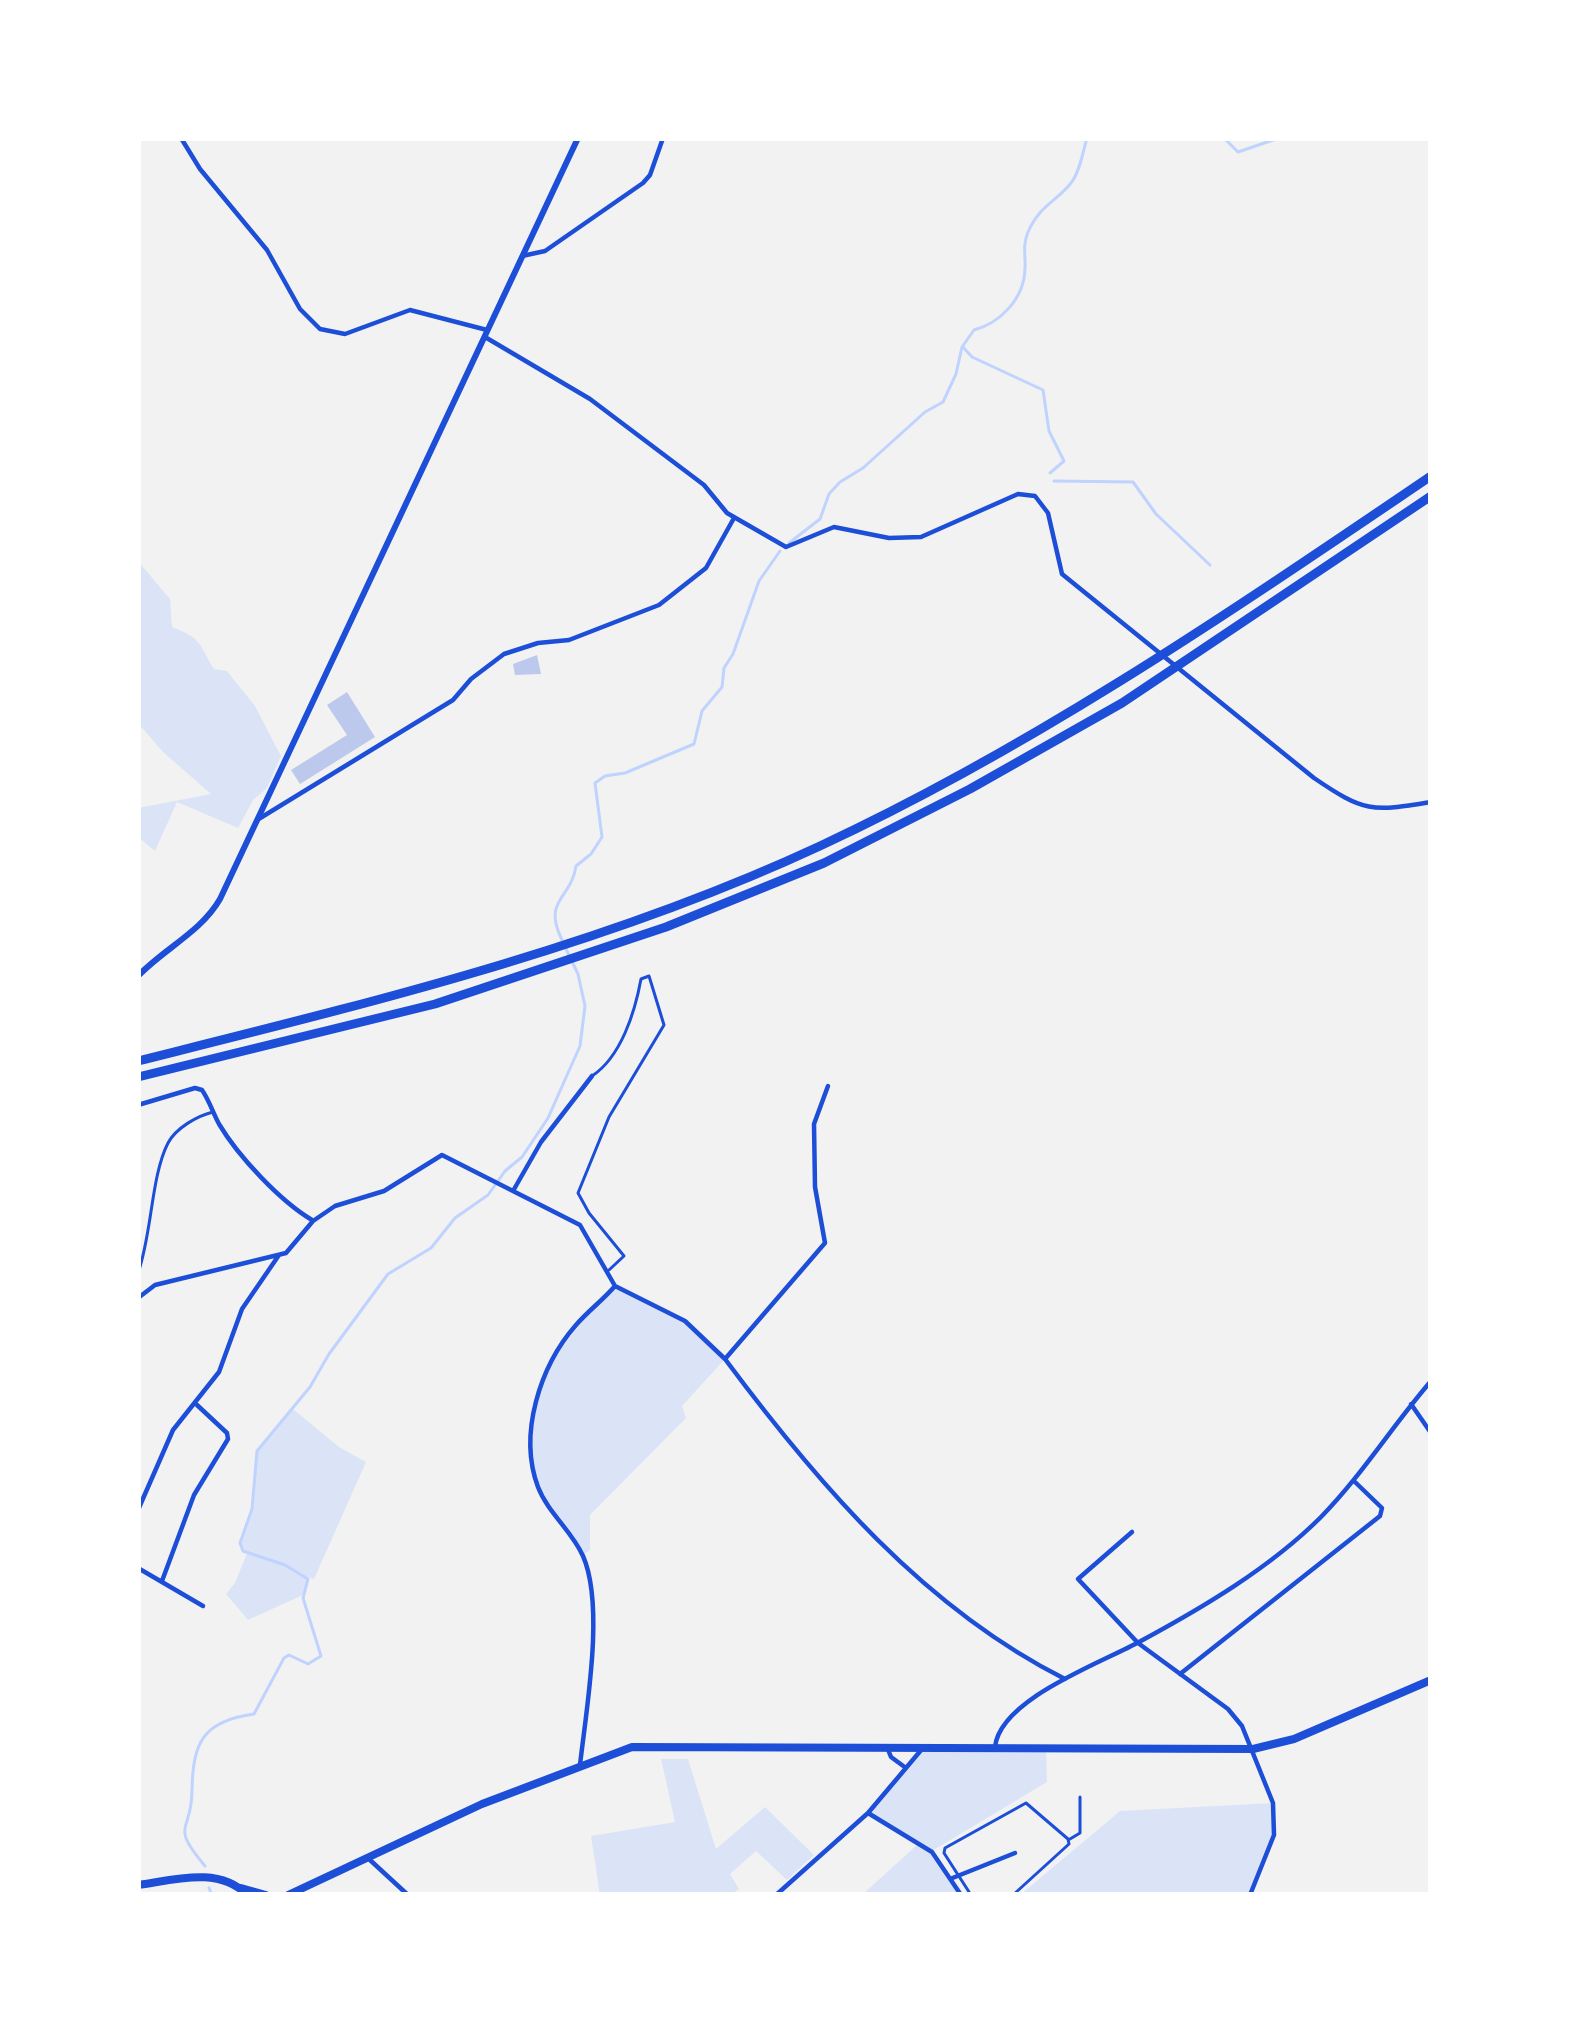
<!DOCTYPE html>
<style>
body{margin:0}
#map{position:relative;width:1569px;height:2033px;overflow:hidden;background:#f2f2f2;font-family:"Fira Sans",sans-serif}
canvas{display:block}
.frame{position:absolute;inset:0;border:141px solid #fff;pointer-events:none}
</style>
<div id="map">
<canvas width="1569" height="2033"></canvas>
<div class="frame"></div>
</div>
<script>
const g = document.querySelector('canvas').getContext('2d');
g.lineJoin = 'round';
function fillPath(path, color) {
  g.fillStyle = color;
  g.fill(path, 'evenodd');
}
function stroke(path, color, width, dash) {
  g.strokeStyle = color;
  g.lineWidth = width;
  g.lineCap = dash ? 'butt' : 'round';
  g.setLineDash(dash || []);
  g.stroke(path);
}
fillPath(new Path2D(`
 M138 561 170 599 172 627C203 639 198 643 214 669L227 671 255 706 281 756 267 788 253 800 238 828 177 802 155 851 138 837V808L211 794 163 752 138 723Z
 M615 1286 685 1321 725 1359 682 1406 686 1418 590 1515V1550L583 1555C569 1535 552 1514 541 1493 501 1417 564 1336 615 1286Z
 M293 1409 339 1447 366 1462 314 1579 307 1577 305 1594 248 1620 226 1594 235 1583 247 1553 240 1543 252 1509 257 1451Z
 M922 1747H1046L1047 1782 932 1851 961 1895H862L918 1844 868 1813 916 1760Z
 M661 1759H688L716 1849 765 1807 814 1855 787 1880 756 1851 730 1874 739 1889 730 1895H600L591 1836 675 1822Z
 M1273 1803 1274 1835 1251 1895H1020L1120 1811Z`), '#dbe4f7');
stroke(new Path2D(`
 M1133 138H1161
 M1224 138 1238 152 1279 138
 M963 347 972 357 1043 390 1049 431 1064 461 1050 473
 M1054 481 1133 482 1156 514 1210 565
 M789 543 820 519 829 494 840 482 863 468 925 412 943 402 956 374 962 347 974 330C1000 323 1024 299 1025 269 1026 255 1022 247 1028 232 1040 205 1057 201 1071 183 1080 172 1083 151 1087 138
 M562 940C542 899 571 900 576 866L591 854 602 837 595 783 605 776 625 773 694 744 702 711 722 687 724 668 733 654 759 581 780 551
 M205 1866C169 1823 192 1834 192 1790 193 1742 203 1721 254 1714L284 1658 289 1655 308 1664 321 1656 303 1598 308 1579 285 1565 243 1551 240 1543 252 1509 257 1451 310 1387 329 1354 388 1274 431 1248 455 1218 488 1195 505 1171 522 1157 548 1118 580 1046 585 1006 578 974 566 949
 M209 1888 212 1895`), '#bfd3fe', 3);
fillPath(new Path2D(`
 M537 655 541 674 515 675 513 664Z
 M347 692 375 737 300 784 291 770 347 735 327 705Z`), '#bdc9ec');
stroke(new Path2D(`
 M592 1076C621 1057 635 1012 641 979L649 976 664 1025 609 1117 578 1193 589 1213 624 1256 609 1270
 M138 1273C152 1234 151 1176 168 1143 176 1128 197 1116 213 1112`), '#1d4ed8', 3);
stroke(new Path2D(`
 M1070 1839 1080 1833V1797
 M971 1895 944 1853 945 1848 1026 1803 1068 1839 1069 1844 1013 1895`), '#1d4ed8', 3);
stroke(new Path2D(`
 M181 138 200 169 267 250 300 309 320 329 345 334 410 310 487 330
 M522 256 545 251 643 183 650 175 663 138
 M485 337 590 399 704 485 727 513 786 547 834 527 889 538 921 537 1018 494 1035 496 1048 513 1062 574 1314 778C1364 812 1371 812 1431 802
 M257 820 453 700 471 679 504 654 538 643 569 640 659 605 706 568 734 518
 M138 1105 195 1088 202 1090C209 1100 213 1113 219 1124 238 1156 280 1201 312 1220
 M513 1191 541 1142 592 1076
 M615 1286 685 1321 725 1359 825 1243 815 1187 814 1124 828 1086
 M138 1298 155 1285 286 1253 313 1221 335 1206 384 1191 442 1155 580 1225 615 1286
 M725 1359C818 1484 924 1608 1065 1679
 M1411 1404 1431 1433
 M138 1510 173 1430 219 1372 242 1309 279 1255
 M1132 1532 1078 1579 1138 1643 1228 1709 1242 1726 1273 1803 1274 1835 1250 1895
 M138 1568 203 1606
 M162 1581 194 1495 228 1439 227 1433 197 1405
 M1180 1674 1380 1516 1382 1508 1355 1482
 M887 1747 891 1757 906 1768 922 1749
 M995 1747C1000 1699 1101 1663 1139 1642 1202 1608 1270 1568 1321 1517 1362 1475 1393 1425 1431 1381
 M580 1765C586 1711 605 1606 583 1556 572 1531 548 1513 538 1487 518 1434 540 1366 576 1325 588 1311 603 1300 615 1286
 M868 1813 932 1852 961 1895
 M370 1860 408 1895
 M950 1879 1015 1853
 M776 1895 868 1813 906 1768`), '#1d4ed8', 4.5);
stroke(new Path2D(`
 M138 976C165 948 201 932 220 899L578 138`), '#1d4ed8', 6);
stroke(new Path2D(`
 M241 1888 266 1895
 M288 1895 482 1804 632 1747 1253 1749 1294 1739 1431 1680`), '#1d4ed8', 8);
stroke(new Path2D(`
 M138 1885C174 1880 219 1866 247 1895`), '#1d4ed8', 8);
stroke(new Path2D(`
 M138 1061C369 1003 603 947 820 846 1037 745 1233 610 1431 476
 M138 1077 435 1004 666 927 824 863 970 789 1122 703 1431 496`), '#1d4ed8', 9);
</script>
